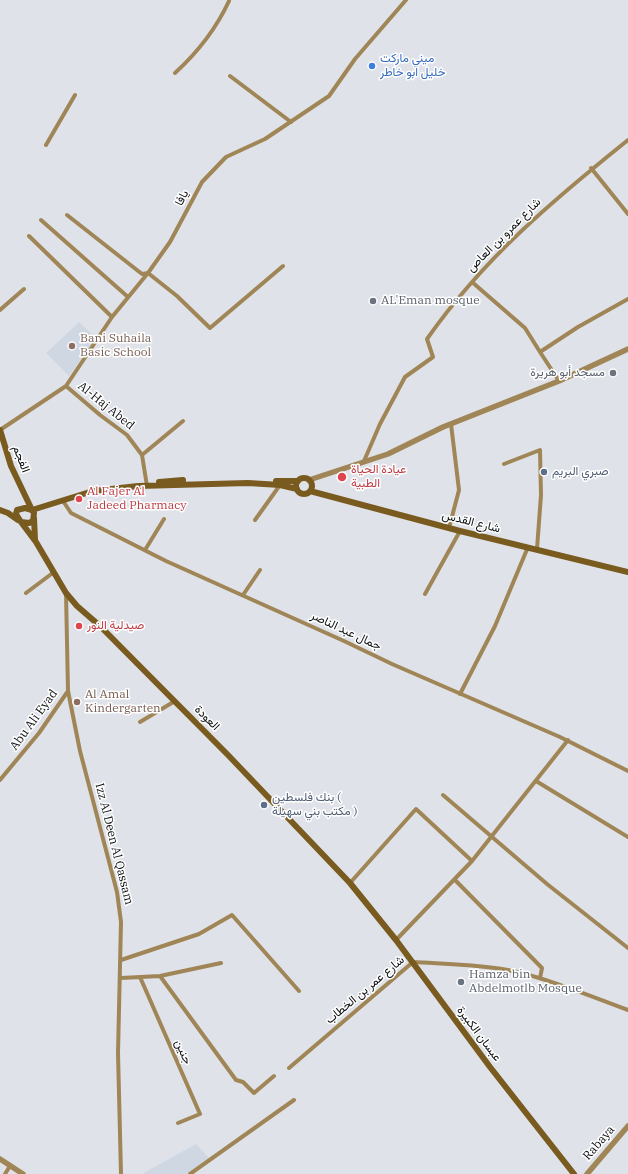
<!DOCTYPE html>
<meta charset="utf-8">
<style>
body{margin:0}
canvas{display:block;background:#dfe2e8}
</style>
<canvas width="628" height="1174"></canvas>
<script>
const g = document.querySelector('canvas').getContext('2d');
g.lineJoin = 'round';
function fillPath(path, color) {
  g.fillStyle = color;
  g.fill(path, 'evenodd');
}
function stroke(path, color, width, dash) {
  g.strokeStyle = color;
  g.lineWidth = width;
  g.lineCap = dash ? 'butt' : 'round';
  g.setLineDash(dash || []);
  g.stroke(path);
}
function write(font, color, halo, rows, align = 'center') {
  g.font = font + ' "IBM Plex Serif",Vazirmatn,serif';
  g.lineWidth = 3;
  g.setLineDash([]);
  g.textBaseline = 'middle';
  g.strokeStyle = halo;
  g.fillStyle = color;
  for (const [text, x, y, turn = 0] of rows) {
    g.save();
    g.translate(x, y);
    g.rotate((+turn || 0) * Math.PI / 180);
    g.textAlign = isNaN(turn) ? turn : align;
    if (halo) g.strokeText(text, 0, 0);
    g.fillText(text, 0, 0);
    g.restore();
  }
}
fillPath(new Path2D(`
 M79 322 96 338 69 376 46 353Z
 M196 1144 209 1158 186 1174H142Z`), '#cfd7e3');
stroke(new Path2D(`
 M175 73C198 52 216 29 229 1
 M230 76 291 122
 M46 145 75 95
 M591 168 628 214
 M67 215 142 274 148 273 177 296 210 328 283 266
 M41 220 128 297
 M29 236 112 317
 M472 282 525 328 540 352
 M0 310 24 289
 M559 381 540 352 578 327 628 299
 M66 386 100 415 127 435 142 455 147 486
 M0 430 66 386 112 317 148 273 170 242 202 182 226 157 265 139 329 96 355 59 406 0
 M142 455 183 421
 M364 461 380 424 405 377 433 357 427 339C483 259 552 201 628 140
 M504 464 540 450 541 495 537 549
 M63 501 71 513 166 561 344 641 392 664 560 737 628 771
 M255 520 280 485
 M449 528 459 490 451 424
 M145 550 164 519
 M26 593 54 572
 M66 593 68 691 80 751 117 892 121 922 118 1053 121 1174
 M425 594 460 531
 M243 595 260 570
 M460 694 495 626 528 547
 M140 722 175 701
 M0 780 39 733 68 691
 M536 781 628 837
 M443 795 547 884 628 948
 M455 880 542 968 540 978
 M350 883 416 809 472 861
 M396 940 472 861 568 740
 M121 960 199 934 232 915 299 991
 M160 976 236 1080 243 1082 254 1093 274 1076
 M140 977 200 1114 178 1123
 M121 978 160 976 221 963
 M289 1068 413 962C445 964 481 964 513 971 552 980 590 996 628 1010
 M5 1174 10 1166
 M190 1174 294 1100`), '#a08657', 4);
stroke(new Path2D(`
 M309 480 388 454 443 427 559 381 628 349
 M0 1159 23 1174
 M587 1174 628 1126`), '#a08657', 5.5);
stroke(new Path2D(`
 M0 430 11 466 32 510 93 491 138 486 248 483 280 485 297 489
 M296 486a8 8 0 1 1 16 0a8 8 0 1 1-16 0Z
 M276 481H298
 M159 482 183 480
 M310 491 460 531 628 572
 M25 508 32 510 34 513 33 521 29 523 21 522 16 514 17 510Z
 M0 510 8 513 18 520
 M34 518 35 540
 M21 522 36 542 66 593 77 606 100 626 228 755 350 883 396 940 490 1067 574 1174`), '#795b1f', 6);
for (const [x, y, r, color] of [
 [372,66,4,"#3f7fe0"],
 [373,301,4,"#6b7280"],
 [72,346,4,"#8d6e63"],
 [613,373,4,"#6b7280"],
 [544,472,4,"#5c6f8a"],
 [342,477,5,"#e0444e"],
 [79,499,4,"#e0444e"],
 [79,626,4,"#e0444e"],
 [77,702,4,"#8d6e63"],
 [264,805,4,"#5c6f8a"],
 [461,982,4,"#6b7280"]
]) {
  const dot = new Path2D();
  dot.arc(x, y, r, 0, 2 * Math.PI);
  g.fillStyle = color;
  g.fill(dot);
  stroke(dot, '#fff', 1.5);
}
write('12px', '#366cbe', '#fff', [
 ["ميني ماركت",380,59],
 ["خليل ابو خاطر",380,73]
], 'left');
write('12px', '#0d0f10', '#fff', [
 ["يافا",182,198,-63],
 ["شارع عمرو بن العاص",504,235,-45],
 ["Al-Haj Abed",106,406,39],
 ["الفجم",21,459,69],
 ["شارع القدس",471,522,14],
 ["جمال عبد الناصر",346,631,25],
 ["العودة",207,718,45],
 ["Abu Ali Eyad",34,720,-54],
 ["Izz Al Deen Al Qassam",114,844,76],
 ["شارع عمر بن الخطاب",365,990,-40],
 ["عبسان الكبيرة",479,1034,53],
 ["جنين",183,1052,66],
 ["Rabaya",599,1143,-49]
]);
write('12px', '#5b616d', '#fff', [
 ["AL'Eman mosque",381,301],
 ["مسجد أبو هريرة",605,373,"right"],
 ["Hamza bin",469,975],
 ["Abdelmotlb Mosque",469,989]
], 'left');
write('12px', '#785e54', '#fff', [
 ["Bani Suhaila",80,339],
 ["Basic School",80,353],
 ["Al Amal",85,695],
 ["Kindergarten",85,709]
], 'left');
write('12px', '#be3a42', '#fff', [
 ["عيادة الحياة",351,470],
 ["الطبية",351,484],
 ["Al Fajer Al",87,492],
 ["Jadeed Pharmacy",87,506],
 ["صيدلية النور",87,626]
], 'left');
write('12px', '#4e5e75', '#fff', [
 ["صبري البريم",552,472],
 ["بنك فلسطين (",272,798],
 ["مكتب بني سهيلة )",272,812]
], 'left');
</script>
